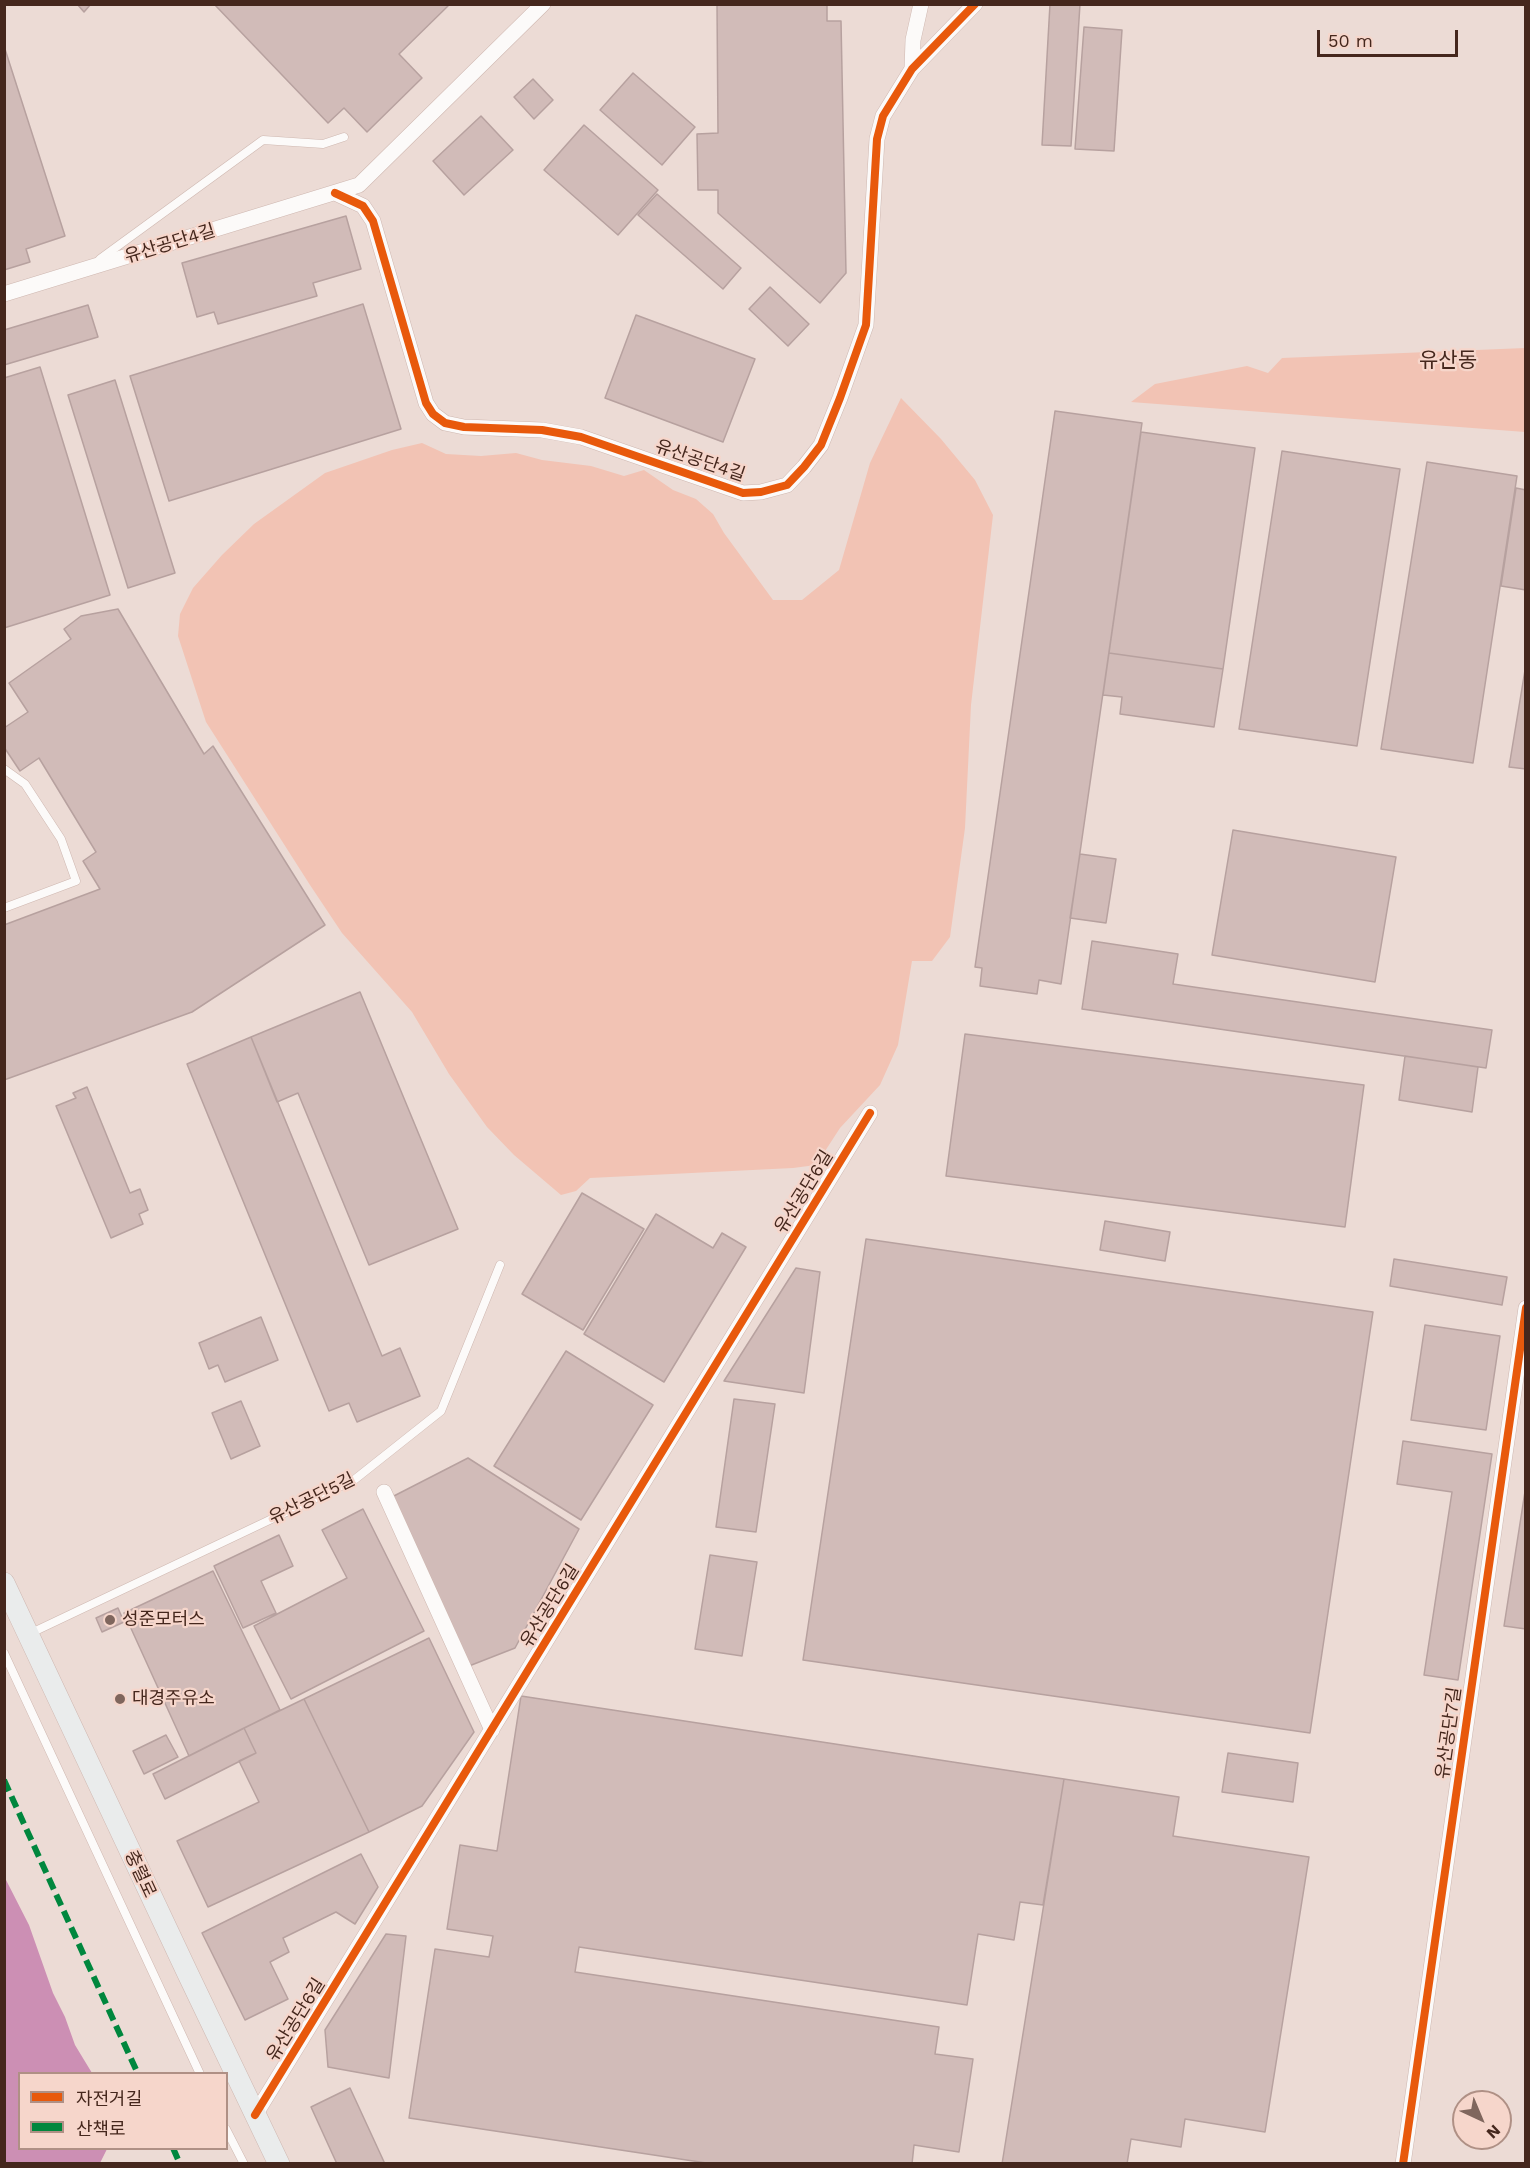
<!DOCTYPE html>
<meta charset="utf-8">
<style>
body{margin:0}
#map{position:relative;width:1530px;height:2168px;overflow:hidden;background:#ecdbd5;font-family:"Work Sans","Noto Sans KR",sans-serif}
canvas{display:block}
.frame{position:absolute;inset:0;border:6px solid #45271d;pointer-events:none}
.legend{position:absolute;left:18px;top:2072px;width:210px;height:78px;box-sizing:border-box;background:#f6d6cb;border:2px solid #af9085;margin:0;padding:8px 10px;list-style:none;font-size:18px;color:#45271d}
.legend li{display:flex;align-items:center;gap:12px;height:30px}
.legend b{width:30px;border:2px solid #af9085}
.north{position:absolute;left:1452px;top:2090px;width:60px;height:60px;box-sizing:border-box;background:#f6d6cb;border:2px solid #af9085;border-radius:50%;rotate:136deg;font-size:16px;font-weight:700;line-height:24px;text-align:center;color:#45271d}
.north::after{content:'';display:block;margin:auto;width:21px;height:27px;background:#7f665d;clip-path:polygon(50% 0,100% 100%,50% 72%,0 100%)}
.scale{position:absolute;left:1317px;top:30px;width:141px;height:27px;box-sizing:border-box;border:3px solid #45271d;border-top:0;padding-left:8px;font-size:18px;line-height:21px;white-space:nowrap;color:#45271d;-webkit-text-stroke:4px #f6d6cb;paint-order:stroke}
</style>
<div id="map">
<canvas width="1530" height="2168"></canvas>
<div class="frame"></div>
<ul class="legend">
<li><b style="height:8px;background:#e8590c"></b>자전거길</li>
<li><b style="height:8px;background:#00873e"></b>산책로</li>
</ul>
<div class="north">N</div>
<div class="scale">50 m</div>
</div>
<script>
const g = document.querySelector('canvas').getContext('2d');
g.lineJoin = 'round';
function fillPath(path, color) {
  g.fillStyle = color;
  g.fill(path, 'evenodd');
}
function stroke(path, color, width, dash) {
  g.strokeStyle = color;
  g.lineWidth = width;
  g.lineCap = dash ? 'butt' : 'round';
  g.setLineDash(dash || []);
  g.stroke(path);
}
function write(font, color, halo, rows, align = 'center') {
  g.font = font + ' "Work Sans","Noto Sans KR",sans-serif';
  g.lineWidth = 4.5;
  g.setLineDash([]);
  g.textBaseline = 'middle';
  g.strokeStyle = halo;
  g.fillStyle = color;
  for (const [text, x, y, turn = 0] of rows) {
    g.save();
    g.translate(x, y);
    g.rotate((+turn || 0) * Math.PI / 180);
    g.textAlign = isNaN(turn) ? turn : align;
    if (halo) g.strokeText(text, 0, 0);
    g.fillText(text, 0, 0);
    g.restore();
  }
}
fillPath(new Path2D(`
 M1525 348V432L1131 402 1155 384 1247 366 1268 373 1282 358Z
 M901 398 941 439 975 480 993 515 971 705 965 828 950 937 932 961H912L898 1045 880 1085 840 1128 816 1165 793 1168 590 1178 576 1191 561 1195 514 1155 487 1127 449 1074 412 1012 342 933 310 885 206 722 178 636 180 614 193 588 222 555 254 524 325 473 392 450 422 443 446 454 481 456 516 453 542 460 591 466 624 476 644 470 673 490 696 499 713 514 724 533 773 600H802L839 570 870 463Z`), '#f2c3b4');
fillPath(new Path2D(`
 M5 1878 29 1925 53 1993 65 2017 75 2045 92 2073 20 2074V2148L107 2149 100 2163H5Z`), '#cc8fb4');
const building = new Path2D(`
 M77 4H91L84 12Z
 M214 4H450L399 54 422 78 367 132 344 108 328 123Z
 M717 4H827V21H841L846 273 820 303 718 213V190H698L697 134 718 133Z
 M1050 4H1080L1071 146 1042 145Z
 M1084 27 1122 30 1114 151 1075 149Z
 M4 46 65 236 26 249 30 262 4 270Z
 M633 73 695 127 662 165 600 110Z
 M533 79 553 100 534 119 514 97Z
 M481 116 513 150 464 195 433 161Z
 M584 125 658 190 618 235 544 170Z
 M657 194 741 268 723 289 638 215Z
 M346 216 361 269 313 283 317 296 218 324 214 312 197 317 182 263Z
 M770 287 809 324 788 346 749 309Z
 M363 304 401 429 169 501 130 376Z
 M88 305 98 337 4 365V330Z
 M636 315 755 359 723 442 605 398Z
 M40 367 110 595 4 628V378Z
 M115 380 175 573 128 588 68 395Z
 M1055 411 1142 423 1061 984 1039 980 1037 994 980 986 982 968 975 967Z
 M1141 432 1255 448 1223 669 1109 653Z
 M1282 451 1400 469 1357 746 1239 729Z
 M1427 462 1517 476 1473 763 1381 749Z
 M1516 488 1526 490V590L1501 586Z
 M118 609 204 754 213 746 325 925 192 1012 4 1080V925L100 889 83 861 96 852 39 758 20 771 4 747V728L28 712 9 683 71 639 64 629 81 616Z
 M1109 653 1223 669 1214 727 1120 714 1122 697 1103 695Z
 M1526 664V769L1509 767Z
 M1233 830 1396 857 1375 982 1212 955Z
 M1080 854 1116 859 1106 923 1070 918Z
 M1092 941 1178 954 1173 984 1492 1030 1486 1068 1082 1009Z
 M360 992 458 1229 369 1265 298 1093 277 1102 251 1037Z
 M965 1034 1364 1085 1345 1227 946 1176Z
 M251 1037 382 1356 400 1348 420 1396 357 1422 349 1403 329 1411 187 1064Z
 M1405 1056 1478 1067 1472 1112 1399 1100Z
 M87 1087 130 1193 140 1189 148 1210 139 1214 143 1224 111 1238 56 1106 76 1098 73 1093Z
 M582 1193 644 1229 583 1330 522 1294Z
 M656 1214 713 1248 722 1233 746 1247 664 1382 584 1334Z
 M1105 1221 1170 1232 1165 1261 1100 1250Z
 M866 1239 1373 1312 1310 1733 803 1660Z
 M1394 1259 1507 1277 1502 1305 1390 1286Z
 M796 1268 820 1272 804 1393 724 1381Z
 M261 1317 278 1360 225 1382 218 1365 209 1369 199 1343Z
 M1425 1325 1500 1336 1486 1430 1411 1420Z
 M566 1351 653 1405 581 1520 494 1466Z
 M734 1399 775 1404 756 1532 716 1527Z
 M241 1401 260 1446 231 1459 212 1413Z
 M1403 1441 1492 1454 1458 1680 1424 1675 1452 1492 1397 1484Z
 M468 1458 579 1529 515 1648 469 1666 388 1499Z
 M1526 1485V1629L1504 1626Z
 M363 1509 424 1631 291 1699 254 1626 347 1578 322 1530Z
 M279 1535 293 1566 261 1581 276 1613 243 1628 214 1566Z
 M710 1555 757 1562 742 1656 695 1649Z
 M213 1571 280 1710 189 1756 124 1613Z
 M118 1608 124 1622 102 1632 96 1618Z
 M429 1638 474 1732 422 1806 369 1832 304 1699Z
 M521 1696 1064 1779 1043 1905 1020 1902 1014 1940 978 1934 967 2005 579 1947 575 1972 939 2027 935 2054 973 2059 959 2152 914 2145 912 2164H713L409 2118 435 1949 489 1957 493 1936 447 1929 460 1845 497 1851Z
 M304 1699 369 1832 208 1907 177 1841 259 1802 239 1761 256 1753 244 1728Z
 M244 1728 256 1753 165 1799 153 1774Z
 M166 1735 178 1757 144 1774 133 1751Z
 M1228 1753 1298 1763 1293 1802 1222 1792Z
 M1064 1779 1179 1797 1173 1836 1309 1857 1265 2132 1185 2119 1181 2147 1131 2139 1127 2164H1002Z
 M361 1854 378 1887 355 1924 336 1912 283 1938 289 1952 270 1962 288 1999 245 2020 202 1933Z
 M386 1934 406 1936 389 2078 328 2067 325 2030Z
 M350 2088 385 2164H337L311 2107Z`);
fillPath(building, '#d1bbb8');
stroke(building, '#b7a19f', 1.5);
const lane = new Path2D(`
 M100 259 263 140 323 144 344 137
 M4 769 25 784 61 839 76 881 4 908
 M29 1634 354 1480 441 1411 500 1265
 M4 1653 200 2074
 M226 2129 244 2164`);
const street = new Path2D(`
 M912 69 913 40 921 4
 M335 193 363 206 373 221 426 403 433 414 445 423 464 427 542 430 581 437 743 493 761 492 787 485 804 467 821 445 840 398 866 325 877 139 883 116 912 69 975 4
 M4 294 359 185 543 4
 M384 1492 492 1730
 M255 2115 870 1113
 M1403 2164 1526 1308`);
const secondary = new Path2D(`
 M4 1583 188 1974 279 2164`);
stroke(lane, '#ceb7b0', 9);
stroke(street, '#ceb7b0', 16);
stroke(secondary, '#ceb7b0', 22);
stroke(lane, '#fcfaf9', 8);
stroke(street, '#fcfaf9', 15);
stroke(secondary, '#eaecec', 21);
stroke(new Path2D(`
 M4 1780 138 2074
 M173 2148 180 2164`), '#00873e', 6, [12, 6]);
stroke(new Path2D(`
 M335 193 363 206 373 221 426 403 433 414 445 423 464 427 542 430 581 437 743 493 761 492 787 485 804 467 821 445 840 398 866 325 877 139 883 116 912 69 975 4
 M255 2115 870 1113
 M1403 2164 1526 1308`), '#e8590c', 8);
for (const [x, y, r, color] of [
 [110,1620,6,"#7f665d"],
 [120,1699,6,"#7f665d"]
]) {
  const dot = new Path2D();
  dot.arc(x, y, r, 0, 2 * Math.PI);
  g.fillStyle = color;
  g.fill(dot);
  stroke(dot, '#f6d6cb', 2);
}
write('18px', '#45271d', '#f6d6cb', [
 ["유산공단4길",170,244,-17],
 ["유산공단4길",700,461,19],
 ["유산공단6길",804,1192,-58],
 ["유산공단5길",312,1499,-26],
 ["유산공단6길",550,1606,-58],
 ["유산공단7길",1449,1733,-82],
 ["충렬로",140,1874,65],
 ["유산공단6길",296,2020,-58]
]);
write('18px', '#45271d', '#f6d6cb', [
 ["성준모터스",122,1620],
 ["대경주유소",132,1699]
], 'left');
write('21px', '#45271d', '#f6d6cb', [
 ["유산동",1448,361]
]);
</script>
